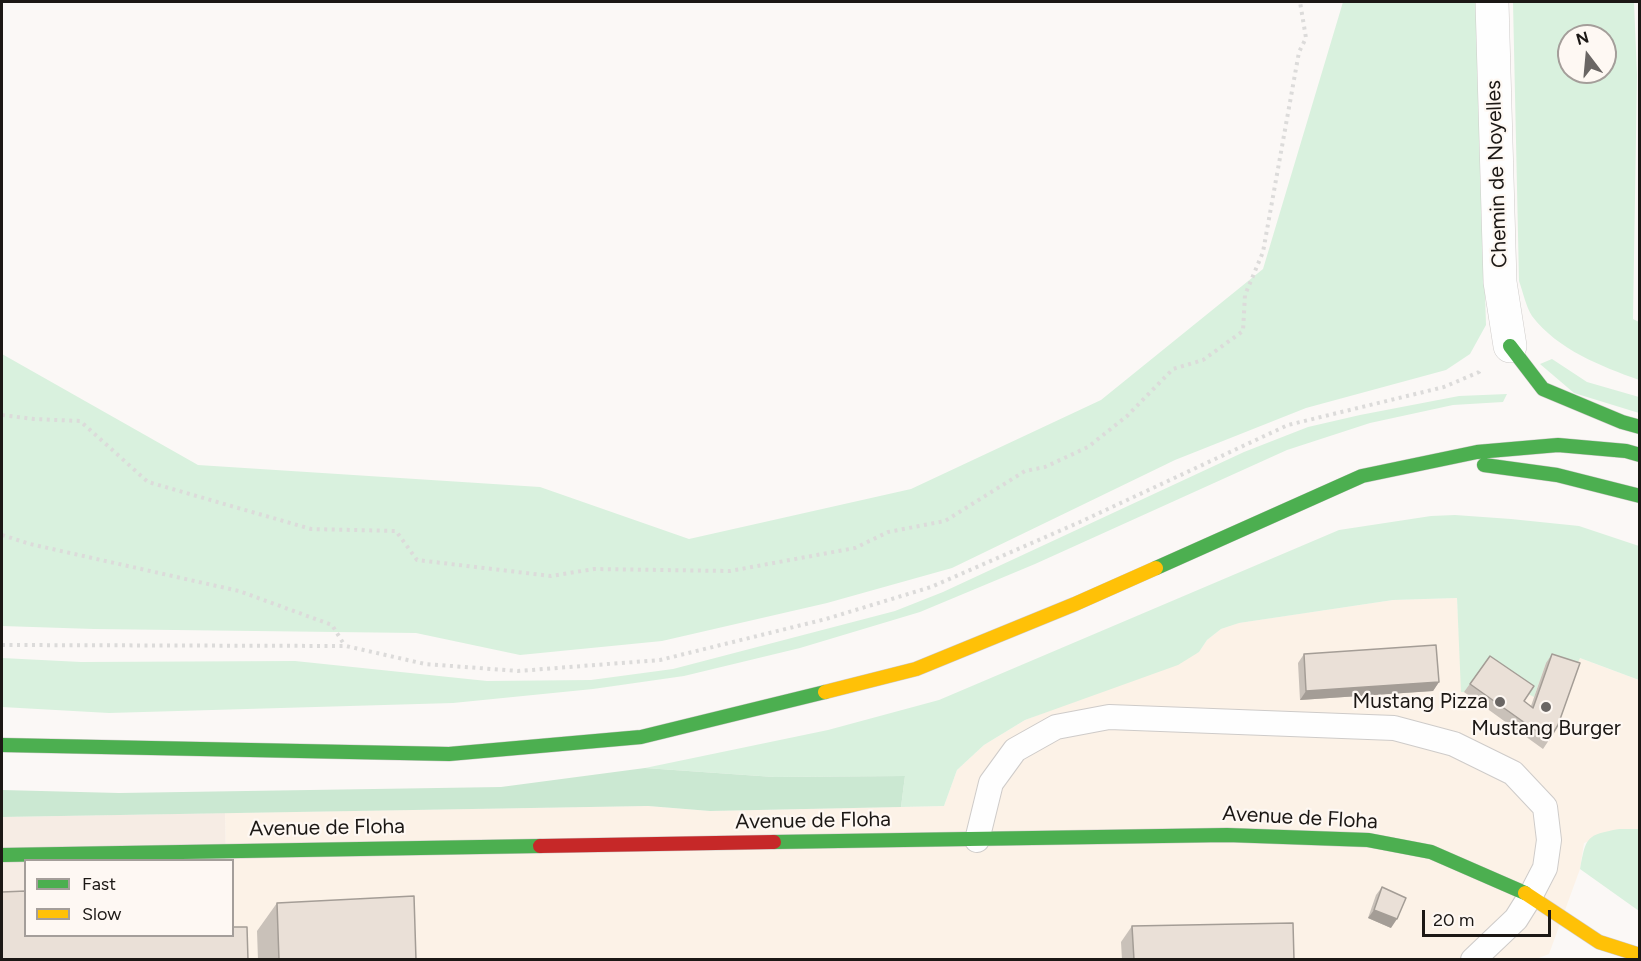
<!DOCTYPE html>
<style>
body{margin:0}
#map{position:relative;width:1641px;height:961px;overflow:hidden;background:#fbf8f6;font-family:Figtree,sans-serif}
canvas{display:block}
.frame{position:absolute;inset:0;border:3px solid #1c1815;pointer-events:none}
.legend{position:absolute;left:24px;top:859px;width:210px;height:78px;box-sizing:border-box;background:#fef8f3;border:2px solid #a49e9a;margin:0;padding:8px 10px;list-style:none;font-size:18px;color:#1c1815}
.legend li{display:flex;align-items:center;gap:12px;height:30px}
.legend b{width:30px;border:2px solid #a49e9a}
.north{position:absolute;left:1557px;top:24px;width:60px;height:60px;box-sizing:border-box;background:#fef8f3;border:2px solid #a49e9a;border-radius:50%;rotate:344deg;font-size:16px;font-weight:700;line-height:24px;text-align:center;color:#1c1815}
.north::after{content:'';display:block;margin:auto;width:21px;height:27px;background:#6a6664;clip-path:polygon(50% 0,100% 100%,50% 72%,0 100%)}
.scale{position:absolute;left:1422px;top:910px;width:129px;height:27px;box-sizing:border-box;border:3px solid #1c1815;border-top:0;padding-left:8px;font-size:18px;line-height:21px;white-space:nowrap;color:#1c1815;-webkit-text-stroke:4px #fef8f3;paint-order:stroke}
</style>
<div id="map">
<canvas width="1641" height="961"></canvas>
<div class="frame"></div>
<ul class="legend">
<li><b style="height:8px;background:#4caf50"></b>Fast</li>
<li><b style="height:8px;background:#ffc107"></b>Slow</li>
</ul>
<div class="north">N</div>
<div class="scale">20 m</div>
</div>
<script>
const g = document.querySelector('canvas').getContext('2d');
g.lineJoin = 'round';
function fillPath(path, color) {
  g.fillStyle = color;
  g.fill(path, 'evenodd');
}
function stroke(path, color, width, dash) {
  g.strokeStyle = color;
  g.lineWidth = width;
  g.lineCap = dash ? 'butt' : 'round';
  g.setLineDash(dash || []);
  g.stroke(path);
}
function write(font, color, halo, rows, align = 'center') {
  g.font = font + ' Figtree,sans-serif';
  g.lineWidth = 4.5;
  g.setLineDash([]);
  g.textBaseline = 'middle';
  g.strokeStyle = halo;
  g.fillStyle = color;
  for (const [text, x, y, turn = 0] of rows) {
    g.save();
    g.translate(x, y);
    g.rotate((+turn || 0) * Math.PI / 180);
    g.textAlign = isNaN(turn) ? turn : align;
    if (halo) g.strokeText(text, 0, 0);
    g.fillText(text, 0, 0);
    g.restore();
  }
}
fillPath(new Path2D(`
 M1457 598 1462 692 1546 663 1580 658 1639 680V829H1619L1584 843 1580 869 1549 954 1536 959H229L232 936V860H226L225 813 648 806 710 811 944 806 957 770 984 745 1025 720 1199 652 1207 640 1221 629 1238 623 1393 600Z`), '#fcf2e7');
fillPath(new Path2D(`
 M225 813 226 860H26V936L2 959V817Z`), '#f6ece4');
fillPath(new Path2D(`
 M1343 2H1476L1486 325 1470 354 1446 370 1306 408 1175 460 952 568 827 603 662 641 520 655 416 633 94 629 2 626V354L198 465 540 487 689 539 911 489 1101 400 1263 269Z
 M1513 2H1634L1637 75 1633 319 1639 322V380C1601 366 1558 350 1532 316 1526 307 1523 292 1519 281ZM1569 36H1605V72H1569Z
 M1552 359 1587 382 1639 397V413L1574 393 1540 364Z
 M1507 394 1503 402 1453 405 1370 423 1287 450 1035 564 920 612 800 648 684 676 593 689 453 703 109 713 2 707V658L81 662 295 661 487 681 591 680 673 669 895 611 943 592 1244 452 1308 427 1360 415 1459 396Z
 M1455 515 1511 519 1579 526 1639 546V680L1580 658 1574 671 1546 663 1534 697 1528 694 1461 692 1457 598 1393 600 1239 623 1221 629 1207 640 1199 652 1178 665 1025 720 984 745 957 770 944 806 901 807 905 776 774 777 645 768 828 730 939 700 1339 530 1431 516Z
 M1619 829H1639V911L1580 869C1586 837 1586 835 1619 829Z`), '#d9f1de');
fillPath(new Path2D(`
 M645 768 774 777 905 776 901 807 710 811 648 806 2 817V790L119 793 501 787Z`), '#cbe8d2');
const lane = new Path2D(`
 M977 840 991 783 1015 750 1056 727 1109 717 1394 728 1454 744 1513 773 1545 807 1549 840 1545 868 1531 895 1516 919 1473 960`);
const street = new Path2D(`
 M1492 2 1500 282 1510 346`);
const fast = new Path2D(`
 M1510 346 1543 389 1622 422 1640 427
 M1484 465 1557 475 1640 496
 M1156 568 1362 476 1477 452 1558 445 1626 451 1640 455
 M2 745 449 754 641 737 825 692
 M774 842 1227 835 1368 840 1431 852 1525 893
 M2 855 540 846`);
const slow = new Path2D(`
 M825 692 916 669 1075 604 1156 568
 M1525 893 1599 942 1640 955`);
const jam = new Path2D(`
 M540 846 774 842`);
stroke(lane, '#cecbc9', 26);
stroke(street, '#cecbc9', 34);
stroke(fast, '#cecbc9', 15);
stroke(slow, '#cecbc9', 15);
stroke(jam, '#cecbc9', 15);
stroke(new Path2D(`
 M2 415 34 419 80 421 148 482 311 529 396 531 417 560 551 576 594 569 730 571 855 548 888 532 945 521 1025 471 1045 467 1088 447 1127 416 1173 369 1203 360 1243 331 1245 295 1263 252 1299 52 1306 38 1300 2
 M2 535 30 544 239 591 332 625 345 646
 M2 645 346 646 425 664 518 671 660 660 826 619 931 587 1080 522 1288 425 1444 387 1479 372 1480 370`), '#dcdbda', 4, [3, 4.5]);
stroke(lane, '#fefefe', 24);
stroke(street, '#fefefe', 33);
stroke(fast, '#4caf50', 14);
stroke(slow, '#ffc107', 14);
stroke(jam, '#c62828', 14);
fillPath(new Path2D(`
 M1304 654 1439 682 1433 691 1300 700 1298 663Z
 M1552 654 1549 740 1543 749 1464 692 1490 656 1524 701 1531 706 1546 663Z
 M1382 887 1391 928 1368 918 1376 895Z
 M277 903 416 960H258L257 931Z
 M1132 926 1294 960H1122L1121 942Z`), '#c9c1b9');
fillPath(new Path2D(`
 M1439 682 1433 691 1300 700 1306 691Z
 M1374 910 1397 919 1391 928 1368 918Z`), '#a49d96');
const building = new Path2D(`
 M1436 645 1439 682 1306 691 1304 654Z
 M1552 654 1580 663 1558 725 1549 740 1470 684 1490 656 1534 686 1524 701 1533 708Z
 M1382 887 1406 898 1397 919 1374 910Z
 M26 891V936H232V927H247L248 960H2V892Z
 M414 896 416 960H279L277 903Z
 M1293 923 1294 960H1134L1132 926Z`);
fillPath(building, '#eae0d7');
stroke(building, '#a49d96', 1.5);
for (const [x, y, r, color] of [
 [1500,702,6,"#6a6664"],
 [1546,707,6,"#6a6664"]
]) {
  const dot = new Path2D();
  dot.arc(x, y, r, 0, 2 * Math.PI);
  g.fillStyle = color;
  g.fill(dot);
  stroke(dot, '#fef8f3', 2);
}
write('21px', '#1c1815', '#fef8f3', [
 ["Chemin de Noyelles",1497,174,-92],
 ["Avenue de Floha",1300,818,3],
 ["Avenue de Floha",813,821,-1],
 ["Avenue de Floha",327,828,-1]
]);
write('21px', '#1c1815', '#fef8f3', [
 ["Mustang Pizza",1488,702],
 ["Mustang Burger",1546,729,"center"]
], 'right');
</script>
